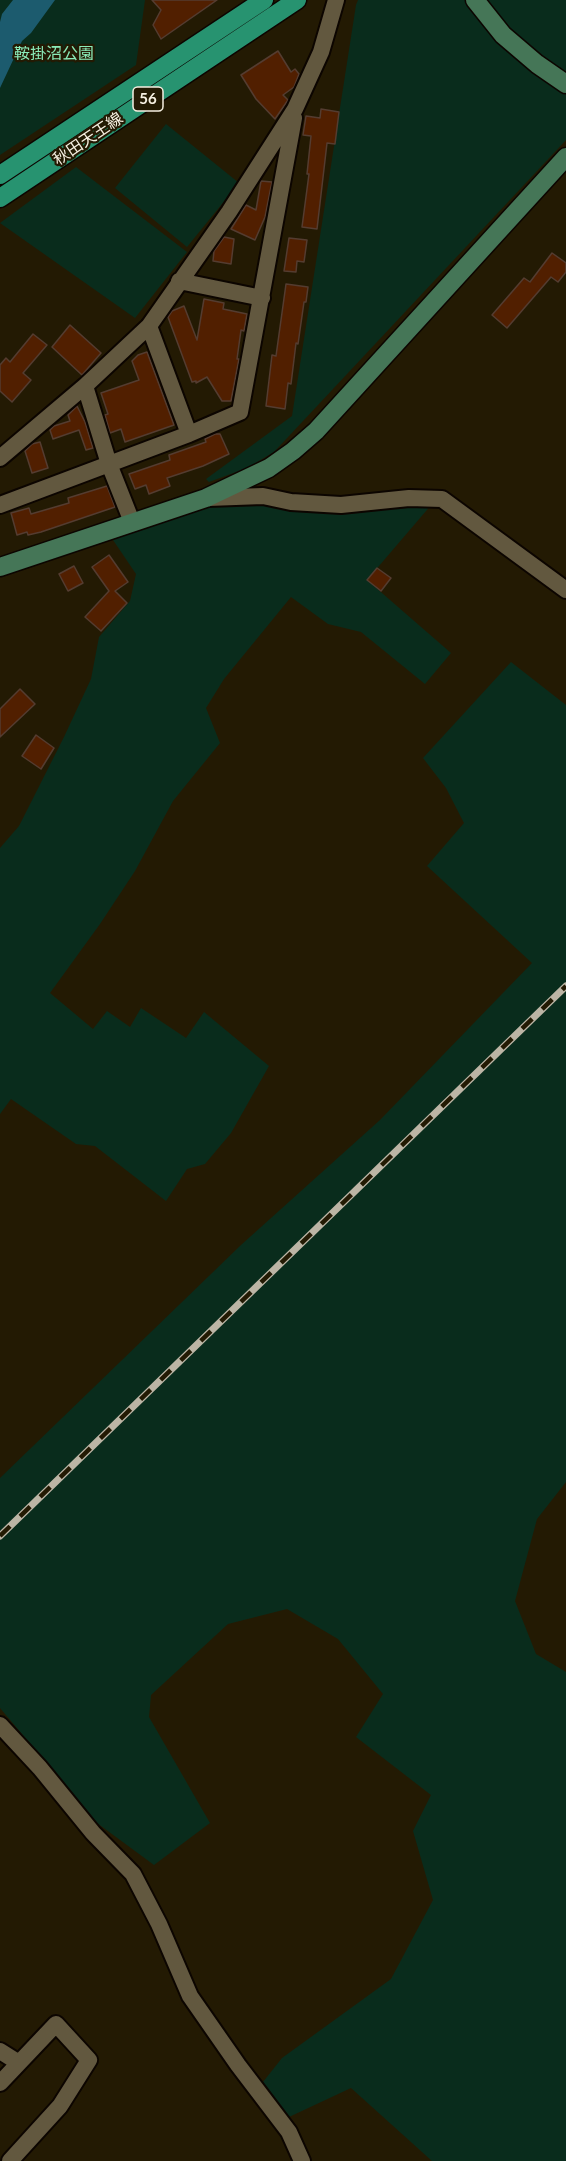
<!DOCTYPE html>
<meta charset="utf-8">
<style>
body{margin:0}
canvas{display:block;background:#231a03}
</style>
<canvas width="566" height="2161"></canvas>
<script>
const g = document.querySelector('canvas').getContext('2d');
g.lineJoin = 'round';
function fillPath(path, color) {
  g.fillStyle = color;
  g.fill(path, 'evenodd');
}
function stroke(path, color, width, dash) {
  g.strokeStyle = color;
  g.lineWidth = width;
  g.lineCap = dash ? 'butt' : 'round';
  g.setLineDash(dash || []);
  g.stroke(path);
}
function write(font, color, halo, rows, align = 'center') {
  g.font = font + ' Lato,"Noto Sans JP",sans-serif';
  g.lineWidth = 4.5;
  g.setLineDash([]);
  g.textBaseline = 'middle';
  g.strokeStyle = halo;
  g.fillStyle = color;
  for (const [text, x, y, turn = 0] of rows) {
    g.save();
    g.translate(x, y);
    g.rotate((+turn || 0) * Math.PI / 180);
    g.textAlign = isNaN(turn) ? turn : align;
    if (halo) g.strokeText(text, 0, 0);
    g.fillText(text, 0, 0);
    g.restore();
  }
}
fillPath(new Path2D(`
 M0 0H145L136 65 0 155Z
 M358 0H566V140L274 452 247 468 209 482 206 479 292 416 356 5Z
 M166 124 239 183 187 247 115 188Z
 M76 167 187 252 135 318 0 223Z
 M265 504H432L367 580 451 653 425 684 361 632 328 624 291 597 224 679 206 708 220 743 173 801 135 871 100 924 50 993 93 1029 107 1011 130 1027 141 1008 186 1038 204 1012 269 1066 231 1133 205 1164 187 1169 166 1201 95 1146 76 1144 11 1099 0 1114V848L19 826 64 737 91 679 99 637 130 601 136 574 111 537 204 506Z
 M511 662 566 705V1482L537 1519 515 1601 536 1654 566 1672V2161H432L351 2088 289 2117 263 2082 282 2058 391 1979 433 1900 413 1831 431 1795 356 1737 383 1694 338 1639 287 1609 228 1624 151 1695 149 1717 210 1823 154 1865 97 1823 0 1708V1478L241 1245 380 1120 532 963 427 866 464 823 446 788 423 758Z`), '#092c1c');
fillPath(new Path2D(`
 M13 0H55L31 33 22 41 0 88V22L2 14Z`), '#1c5b6e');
const building = new Path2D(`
 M152 0H217L161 39 153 25 161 10Z
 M278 51 291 72 295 69 299 74 294 87 283 95 288 100 275 119 256 99 241 75Z
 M321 109 339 112 335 144 327 143 317 229 302 227 309 174H307L311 136 303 135 306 116 320 118Z
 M261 181 272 182 265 217 255 240 231 229 246 205 256 210Z
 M224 237 234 239 231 264 213 261 214 251Z
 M289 238 307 240 304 262 297 261 296 272 284 271Z
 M552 253 566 263V272L558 282 551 277 507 328 492 315 524 278 530 282Z
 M286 284 308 287 306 302H304L298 344 296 343 291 384 288 383 285 409 266 406 272 355 276 356Z
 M204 299 224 303 223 309 247 314 244 331 241 330 237 359H239L231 401H222L207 377 196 383V381L192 382 168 317 172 311 184 306 197 340Z
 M70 325 101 353 82 375 52 347Z
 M33 334 47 345 23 373 31 380 12 402 0 391V365L6 358 10 362Z
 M147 352 174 425 125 442 121 429 110 433 105 415 108 414 101 393 139 380 132 361 138 355Z
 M77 406 85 422 93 448 86 450 79 430 53 439 50 430 54 426 70 421 68 415Z
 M215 434H220L229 454 203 466 167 478 170 486 149 494 146 485 135 489 129 474 170 460 169 455 206 442 205 439Z
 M40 442 48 468 32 473 25 451 32 444Z
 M107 486 115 507 41 532 28 535 27 532 17 535 11 513 29 508 31 514 69 503 68 498Z
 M109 555 128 582 115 591 127 603 101 631 85 617 109 591 92 567Z
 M74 566 83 583 68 591 59 574Z
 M377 568 391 578 381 591 367 580Z
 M20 689 35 704 0 737V709Z
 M36 735 54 748 41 769 22 756Z`);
fillPath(building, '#511f00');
stroke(building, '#543c30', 1.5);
const street = new Path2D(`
 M179 281 262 298
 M149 326 189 434
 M85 386 109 464 132 522
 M0 458 85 386 149 326 229 212 295 109 321 52 336 0
 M208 498 263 496 291 502 341 505 409 498 442 499 566 590
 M0 505 189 434 240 412 294 118
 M0 1725 40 1768 93 1833 133 1874 159 1924 190 1996 238 2065 289 2132 302 2161
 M0 2051 19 2063
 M0 2083 56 2024 89 2060 60 2106 10 2161`);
const secondary = new Path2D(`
 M475 0 503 35 537 64 566 84
 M0 567 206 498 269 468 293 451 316 431 566 157`);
const primary = new Path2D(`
 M0 175 264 0
 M0 198 297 0`);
stroke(street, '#0c0500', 20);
stroke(secondary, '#0c0500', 21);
stroke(primary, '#0c0500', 21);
stroke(street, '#62583f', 16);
stroke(secondary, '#457657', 18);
stroke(primary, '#279370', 18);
const rail = new Path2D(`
 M0 1536 566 986`);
stroke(rail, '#bcb5a5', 7);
stroke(rail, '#231a03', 4.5, [14]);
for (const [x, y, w] of [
 [148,99,30]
]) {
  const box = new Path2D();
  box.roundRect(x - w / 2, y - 12, w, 24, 4.5);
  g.fillStyle = '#231a03';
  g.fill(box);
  stroke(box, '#f6f0e2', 1.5);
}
write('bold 15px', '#f6f0e2', null, [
 ["56",148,99]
]);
write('16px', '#8aebb9', '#231a03', [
 ["鞍掛沼公園",54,54]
]);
write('16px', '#f6f0e2', '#231a03', [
 ["秋田天王線",88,139,-34]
]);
</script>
